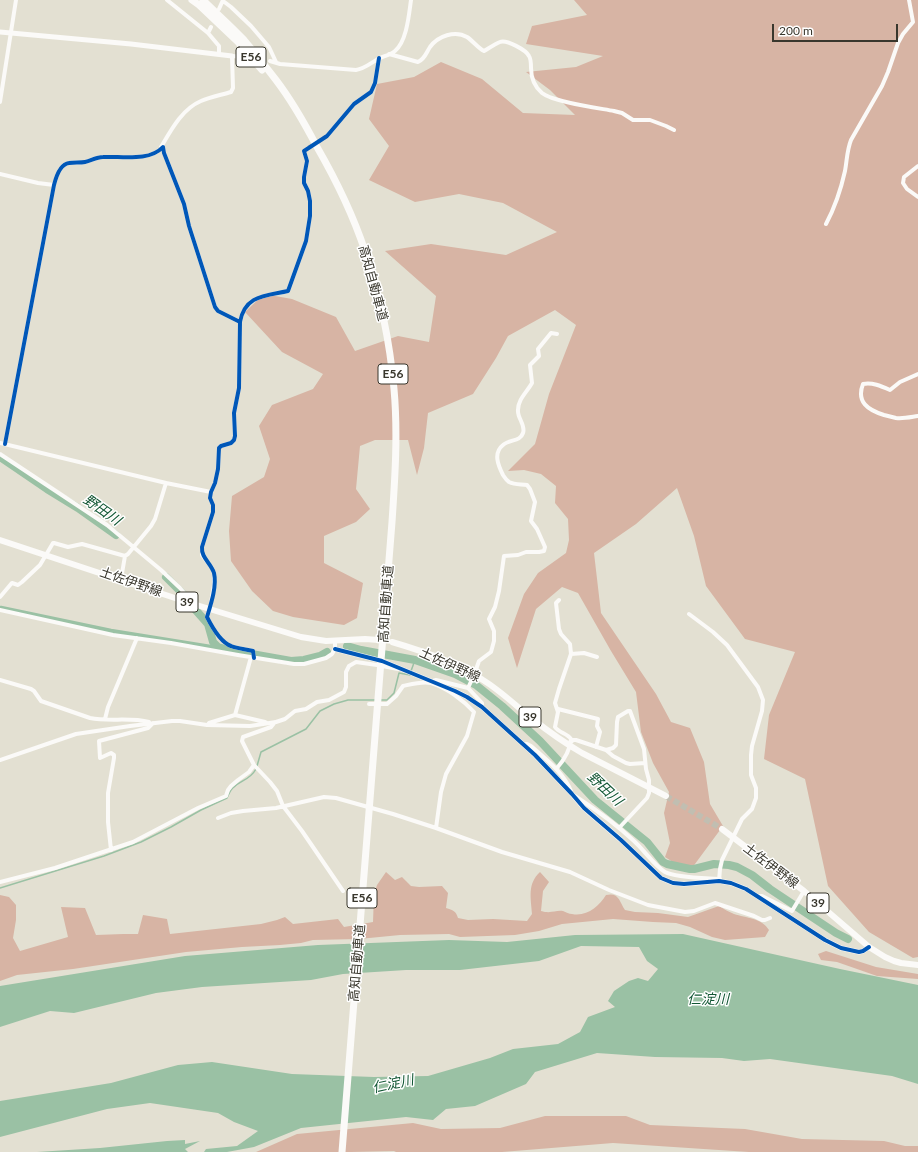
<!DOCTYPE html>
<meta charset="utf-8">
<style>
body{margin:0}
#map{position:relative;width:918px;height:1152px;overflow:hidden;background:#e3e0d2;font-family:Lato,sans-serif}
canvas{display:block}
.scale{position:absolute;left:772px;top:24px;width:126px;height:18px;box-sizing:border-box;border:2px solid #39372d;border-top:0;padding-left:5px;font-size:12px;line-height:14px;white-space:nowrap;color:#39372d;-webkit-text-stroke:3px #fff;paint-order:stroke}
</style>
<div id="map">
<canvas width="918" height="1152"></canvas>
<div class="scale">200 m</div>
</div>
<script>
const g = document.querySelector('canvas').getContext('2d');
g.lineJoin = 'round';
function fillPath(path, color) {
  g.fillStyle = color;
  g.fill(path, 'evenodd');
}
function stroke(path, color, width, dash) {
  g.strokeStyle = color;
  g.lineWidth = width;
  g.lineCap = dash ? 'butt' : 'round';
  g.setLineDash(dash || []);
  g.stroke(path);
}
function write(font, color, halo, rows, align = 'center') {
  g.font = font + ' Lato,"Noto Sans JP",sans-serif';
  g.lineWidth = 3;
  g.setLineDash([]);
  g.textBaseline = 'middle';
  g.strokeStyle = halo;
  g.fillStyle = color;
  for (const [text, x, y, turn = 0] of rows) {
    g.save();
    g.translate(x, y);
    g.rotate((+turn || 0) * Math.PI / 180);
    g.textAlign = isNaN(turn) ? turn : align;
    if (halo) g.strokeText(text, 0, 0);
    g.fillText(text, 0, 0);
    g.restore();
  }
}
fillPath(new Path2D(`
 M574 0H918V957L913 958 869 932 828 886 805 779 764 759 769 715 795 652 745 639 706 586 694 536 677 488 636 524 594 553 601 613 656 694 671 722 690 728 704 762 710 804 723 826 692 868 679 866 665 857 670 843 664 813 669 792 653 763 641 732 636 692 611 651 578 593 562 587 536 609 517 668 508 638 524 594 538 573 566 553 569 540 568 519 555 503 556 486 541 474 524 470 508 471 535 444 549 394 576 325 555 310 508 336 496 358 473 394 428 413 424 448 417 475 408 440H375L360 446 356 489 370 509 356 522 324 536V563L363 583 357 618 344 625 293 617 273 611 252 591 231 561 229 531 232 496 264 477 270 459 259 426 272 405 313 389 323 374 282 352 245 312 264 294 292 299 336 317 355 351 398 336 429 342 436 296 385 251 431 244 506 255 557 232 503 203 459 194 415 202 369 180 389 146 369 119 377 84 414 77 441 62 482 79 523 113 575 115 550 90 526 72 576 67 603 56 526 44 532 26 587 15Z
 M386 872 395 880 402 877 411 886 419 887 442 886 448 893 446 908C453 910 456 911 458 918L468 920 493 919 527 921 532 914C531 898 527 884 540 872L549 882 543 891 541 911C551 914 555 910 563 911 566 912 569 914 572 914 587 917 599 906 606 895 619 892 619 901 625 910L635 912 658 913 688 917 719 906C724 909 729 912 734 914 746 918 762 918 769 930L765 937 725 940 712 937 690 927 676 923 653 922 613 919 562 924 539 931 515 935 460 937 449 934 400 935 359 939 313 940 301 943 280 945 242 947 186 952 73 969 17 975 0 981V895L9 897 16 905V920L13 938 20 951 68 937 61 907 85 908 96 935 123 934H138L143 915 167 919 170 934 261 924 277 920 285 917 293 924 338 919 344 927 373 922 374 894 377 885Z
 M826 951 876 967 918 974V979L877 976 837 962 821 960 818 954Z
 M545 1116H626L650 1125 745 1129 802 1139 884 1141 905 1146H918V1152H749L613 1143 502 1152H396L394 1151 351 1152H256L297 1134 413 1123 441 1129 500 1128Z`), '#d7b4a4');
fillPath(new Path2D(`
 M683 934 840 969 918 985V1084L892 1076 770 1059 744 1061 722 1058 655 1057 597 1053 535 1072 526 1084 475 1106 446 1109 433 1120 406 1117 301 1128 254 1147 227 1152H204L206 1149 237 1146 258 1131 234 1122 218 1113 150 1103 107 1109 0 1137V1101L111 1083 178 1065 212 1062 292 1074 374 1077 428 1076 490 1058 513 1049 558 1044 580 1032 588 1017 615 1007 608 1001 614 991 629 981 638 978 648 981 658 969 647 961 639 947 581 946 539 961 460 970H406L343 974 311 980 202 987 156 993 74 1013 50 1011 0 1027V986L185 956 318 945 449 940 507 942 575 935Z
 M185 1140V1144L200 1141 185 1149 188 1152H37L100 1148 167 1141Z`), '#9ac1a4');
stroke(new Path2D(`
 M411 671 415 660
 M380 700H387L394 693 399 673 410 675
 M257 766 261 752 306 729 320 711 334 704 348 700H375
 M0 888 104 856 141 842 171 827 201 810 227 798C229 794 230 790 234 787 241 780 250 780 256 769`), '#9ac1a4', 1.5);
stroke(new Path2D(`
 M1 608 111 631 229 650`), '#9ac1a4', 4.5);
stroke(new Path2D(`
 M0 457 47 489 78 508 116 535
 M166 577 183 594
 M193 607 208 624 213 642 218 647 229 650 291 661 304 660 320 656 327 652
 M347 646 361 650 415 660 455 674 476 685 502 706 540 741 595 800 647 842 663 862 667 864 690 869H694L714 864 729 865 737 867 752 875 770 889 836 933 848 939`), '#9ac1a4', 8);
stroke(new Path2D(`
 M308 148 327 136`), '#c1beb1', 4, [4, 2]);
stroke(new Path2D(`
 M666 796 722 829`), '#c1beb1', 6, [6, 3]);
stroke(new Path2D(`
 M167 0 208 33 219 46V54
 M223 1 231 7 251 26 269 47 276 62
 M219 9 223 0
 M208 33 211 27
 M389 54 418 62C425 59 426 53 430 47 438 36 455 30 467 37 473 41 478 48 484 51 489 48 495 44 500 42 506 39 526 50 529 56 531 59 531 65 531 68 531 78 535 87 542 93 553 102 598 108 614 111L622 113 633 120H650L666 126 674 130
 M270 61 280 64 356 70C364 69 371 63 378 59 384 56 390 55 395 51 407 41 409 14 411 0
 M0 102 16 0
 M327 136 354 104 371 92 375 83 379 58
 M161 147C171 130 182 109 201 101 210 97 221 95 231 92L233 88 232 56 242 57
 M918 166 904 177 903 183 907 189 918 197
 M0 174 38 183 54 185
 M826 224C835 207 841 189 845 171 847 160 847 150 851 140L882 86 888 72 898 43 903 34 913 22 909 0
 M918 374 900 382 890 390C881 386 872 382 863 384 856 402 868 410 884 415 888 416 892 417 896 418 903 419 911 417 918 416
 M0 443 166 483 211 492
 M5 444 54 185C56 177 60 164 69 163 74 162 80 163 85 162 91 161 96 157 103 157 121 156 149 162 163 147L164 153 184 204 189 226 215 307 218 311 240 322
 M0 454 107 525 161 570 180 588 188 597 190 603
 M121 579 125 556 128 554 151 526 155 519 166 483
 M0 597 11 584 12 583 18 585 22 582 40 565 53 543H54L68 547 82 544 125 556
 M0 610 113 635 171 643 238 655 294 664H304L326 658 332 654 335 649V641
 M689 614 713 632 727 645 758 687 763 700 762 711 752 746 751 755V775L756 788V798L752 809 742 819 722 860 720 869 719 881
 M571 654 584 653 597 657
 M254 658 253 651C246 649 238 649 231 646 220 642 212 627 207 617L210 608 214 585V573L212 568 202 555V547L213 512V505L210 498 211 492 215 483 218 469 219 448 221 446 231 443 234 440 235 436 234 413 239 388 240 322C245 295 265 296 288 291L306 241 310 216V201L308 191 304 183V177L307 161 304 151 308 148
 M0 680 31 689 34 691 41 701 90 718C109 722 130 717 149 722
 M430 682 436 680 468 688 482 703V707
 M468 688 474 675 479 661 491 652 494 641V631L489 619 495 607 499 591 504 556 518 555 526 552H539L544 551 545 547 537 529 531 521 535 502 530 489 527 485C521 484 515 485 509 482 506 480 505 478 503 475 498 465 493 453 503 445 510 439 520 442 523 433 526 425 517 418 518 410 518 399 527 392 532 383L530 365 539 356 538 349 551 333 557 334
 M369 704H387L396 696 403 686C412 684 422 681 431 683 446 687 464 701 474 712L467 736 446 774 441 792 436 828
 M558 709 598 719 597 726 600 732 596 747
 M235 715 251 657
 M105 719 108 707 137 638
 M275 722 271 727 243 737 242 741 254 765 270 782 277 791 283 806 302 831 343 891
 M208 725 209 723 235 715 265 722 267 723
 M571 742 573 740H576L606 750 613 756 626 763 630 764 645 763
 M523 744H527L531 746C547 760 563 772 571 791
 M606 750 613 748 616 745 617 722 618 717 628 711H630L644 749 646 769 649 780V793L647 798 619 828
 M0 760 76 734 130 726 172 721H180L207 725 250 726 276 722 285 719 295 711 306 709 317 702 329 700 344 692 346 687V672L349 666 356 662 377 665 398 669
 M557 768C564 760 570 751 571 739 567 733 559 733 555 727L558 712 555 703 559 689 571 654 570 644 561 634 559 629 556 603 559 600
 M575 796C595 809 617 825 634 841 643 849 655 866 665 872 676 878 706 878 720 879
 M218 818 231 813 243 811 276 808 324 797 336 798 393 814 436 828 502 852 570 872 609 890 648 905 685 912 694 911 715 903 754 916 762 920H765L770 918
 M111 850 108 822V793L114 758V755L111 753 100 758 99 741 148 728 153 723
 M0 882 55 868 133 842 198 808 226 796 228 790 231 786 238 780 249 772 254 765
 M757 896H762L792 911 804 891`), '#fbfaf8', 4);
stroke(new Path2D(`
 M0 32 131 44 232 56
 M335 649 382 661 455 691 467 697 482 707 535 755 572 794 584 808 621 840 661 878 673 883 684 884 719 881 731 883 746 889 825 940 841 948 859 952 863 951 869 947`), '#fbfaf8', 5);
stroke(new Path2D(`
 M0 540 190 603 301 637 326 641 365 639 379 640
 M392 642C423 651 456 662 483 680 501 691 517 707 534 720 549 732 565 743 582 753L666 796
 M722 829 804 891 869 947 885 957 894 961 901 963 918 965`), '#fbfaf8', 6);
stroke(new Path2D(`
 M192 0 199 5 238 42 262 70
 M203 0C216 13 231 26 244 40 255 53 266 67 276 80 292 101 305 124 317 147 336 180 353 215 365 251 380 295 390 343 394 389 398 433 395 478 392 522L342 1152`), '#fbfaf8', 7);
stroke(new Path2D(`
 M5 444 54 185C56 177 60 164 69 163 74 162 80 163 85 162 91 161 96 157 103 157 121 156 149 162 163 147L164 153 184 204 189 226 215 307 218 311 240 322
 M335 649 382 661 455 691 467 697 482 707 535 755 572 794 584 808 621 840 661 878 673 883 684 884 719 881 731 883 746 889 825 940 841 948 859 952 863 951 869 947
 M254 658 253 651C246 649 238 649 231 646 220 642 212 627 207 617 211 604 217 586 214 573 211 563 201 558 202 547L213 512V505L210 498 211 492 215 483 218 469 219 448 221 446 231 443 234 440 235 436 234 413 239 388 240 322C245 295 265 296 288 291L306 241 310 216V201L308 191 304 183V177L307 161 304 151 327 136 354 104 371 92 375 83 379 58`), '#0057b8', 4);
for (const [x, y, w] of [
 [251,57,30],
 [393,374,30],
 [187,602,22],
 [530,717,22],
 [362,898,30],
 [818,903,22]
]) {
  const box = new Path2D();
  box.roundRect(x - w / 2, y - 10, w, 20, 3);
  g.fillStyle = '#fff';
  g.fill(box);
  stroke(box, '#39372d', 1);
}
write('bold 12px', '#39372d', null, [
 ["E56",251,57],
 ["E56",393,374],
 ["39",187,602],
 ["39",530,717],
 ["E56",362,898],
 ["39",818,903]
]);
write('13px', '#39372d', '#fff', [
 ["高知自動車道",373,283,75],
 ["土佐伊野線",131,582,19],
 ["高知自動車道",386,604,-86],
 ["土佐伊野線",450,665,24],
 ["土佐伊野線",771,866,37],
 ["高知自動車道",357,963,-85]
]);
write('italic 14px', '#115633', '#fff', [
 ["野田川",102,510,35],
 ["野田川",605,789,43],
 ["仁淀川",708,999],
 ["仁淀川",393,1084,-12]
]);
</script>
